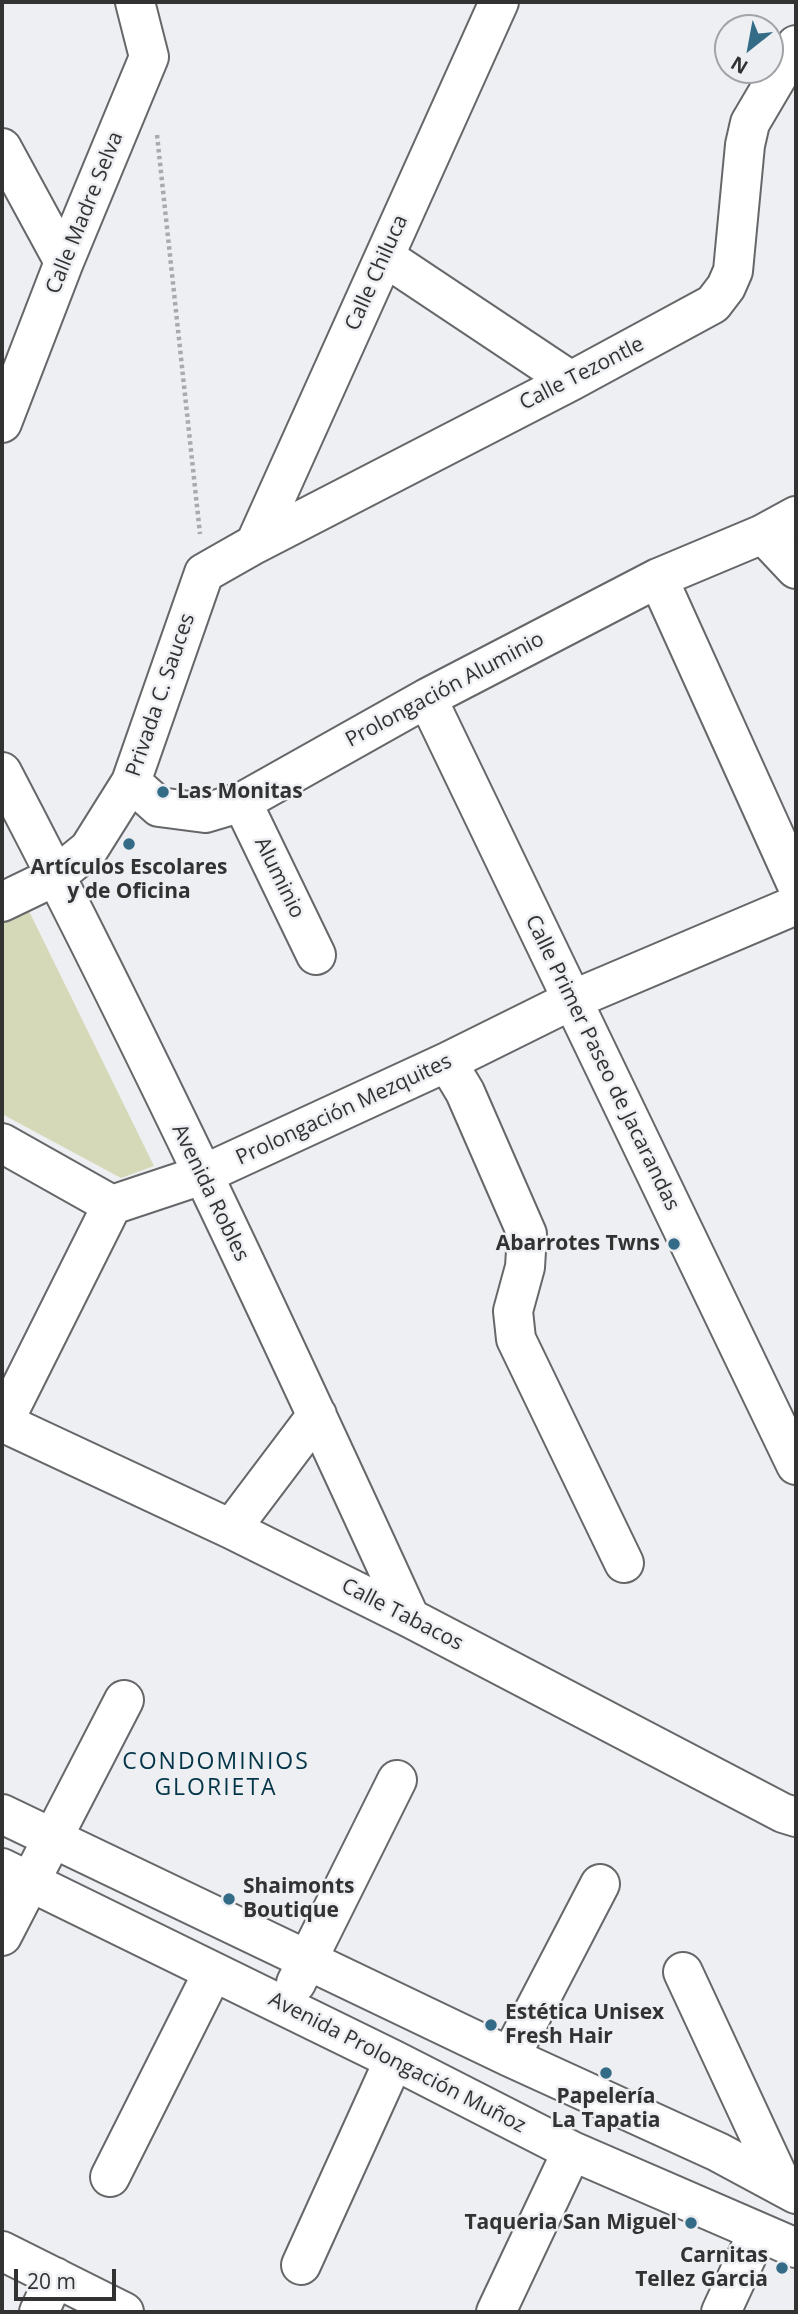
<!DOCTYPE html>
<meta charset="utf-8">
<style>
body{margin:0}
#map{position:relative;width:798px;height:2314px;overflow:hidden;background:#edeff2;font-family:"Open Sans",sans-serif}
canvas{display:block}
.frame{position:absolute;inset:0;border:4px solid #323233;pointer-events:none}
.north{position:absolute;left:714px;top:14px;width:70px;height:70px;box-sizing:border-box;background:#edeff2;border:2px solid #a2a3a6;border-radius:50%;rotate:211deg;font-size:19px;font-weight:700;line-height:28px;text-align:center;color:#323233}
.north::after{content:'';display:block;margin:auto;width:24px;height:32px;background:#346b86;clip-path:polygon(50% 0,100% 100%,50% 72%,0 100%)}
.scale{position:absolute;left:14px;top:2269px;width:102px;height:32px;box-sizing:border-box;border:4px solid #323233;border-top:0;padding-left:9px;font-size:21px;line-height:24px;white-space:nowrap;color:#323233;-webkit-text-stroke:5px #edeff2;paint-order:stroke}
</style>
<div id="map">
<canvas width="798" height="2314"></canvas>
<div class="frame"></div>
<div class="north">N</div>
<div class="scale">20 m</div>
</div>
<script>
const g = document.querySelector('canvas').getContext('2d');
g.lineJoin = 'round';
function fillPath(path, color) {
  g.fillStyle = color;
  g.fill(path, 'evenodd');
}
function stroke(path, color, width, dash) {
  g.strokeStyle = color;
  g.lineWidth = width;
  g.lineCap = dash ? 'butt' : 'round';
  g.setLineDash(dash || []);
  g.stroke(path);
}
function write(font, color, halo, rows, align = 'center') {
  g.font = font + ' "Open Sans",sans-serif';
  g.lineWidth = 5;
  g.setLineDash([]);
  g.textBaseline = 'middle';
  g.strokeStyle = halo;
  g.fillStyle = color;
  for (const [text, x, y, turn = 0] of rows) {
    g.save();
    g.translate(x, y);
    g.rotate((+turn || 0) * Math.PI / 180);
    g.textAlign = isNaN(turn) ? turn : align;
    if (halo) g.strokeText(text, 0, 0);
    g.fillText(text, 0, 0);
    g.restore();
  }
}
fillPath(new Path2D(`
 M23 899 154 1166 121 1178 2 1114V910Z`), '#d6d9b8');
const minor = new Path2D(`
 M2 148 64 262
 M385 257 571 381
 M2 423 64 262 149 57 135 2
 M763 534 796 569
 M255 544 499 2
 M658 578 796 883
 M427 698 796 1465
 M2 772C147 1049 280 1334 410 1618
 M131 782 159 807 205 813 242 802 427 698 658 578 763 534 796 516
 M242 802 316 955
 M2 902 56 876 89 849 131 782 204 573 255 544 571 381 713 304 726 287 733 271 745 145 750 123 796 45
 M447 1062 465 1092 527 1234 525 1267 513 1311 516 1339 624 1563
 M2 1143 112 1205
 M2 1422 231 1529 410 1618 783 1813 796 1817
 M2 1425 112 1205 202 1175 447 1062 572 1000 796 905
 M231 1529 317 1415
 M2 1814 510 2057 718 2152 796 2194
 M2 1868 394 2060 572 2151 796 2248
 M2 1936 124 1700
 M683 1972 783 2187
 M296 1983 397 1780
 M510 2057 600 1884
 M110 2177 213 1972
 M2 2251 124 2312
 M301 2265 394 2060
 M39 2312 55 2277
 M496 2312 572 2151
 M721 2312 758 2232`);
stroke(minor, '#656769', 42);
stroke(new Path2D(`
 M157 135 200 534`), '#a9aaac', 4.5, [3.5, 3.5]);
stroke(minor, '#fff', 38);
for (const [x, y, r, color] of [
 [163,792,7,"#346b86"],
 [129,844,7,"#346b86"],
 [674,1244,7,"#346b86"],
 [229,1899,7,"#346b86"],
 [491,2025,7,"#346b86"],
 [606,2073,7,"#346b86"],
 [691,2223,7,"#346b86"],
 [782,2268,7,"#346b86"]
]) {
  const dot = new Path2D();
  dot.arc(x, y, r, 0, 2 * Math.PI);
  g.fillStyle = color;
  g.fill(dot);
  stroke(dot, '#edeff2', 2.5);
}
write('21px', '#323233', '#edeff2', [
 ["Calle Madre Selva",85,213,-68],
 ["Calle Chiluca",377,273,-66],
 ["Calle Tezontle",582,374,-27],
 ["Prolongación Aluminio",445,690,-28],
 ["Privada C. Sauces",161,695,-71],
 ["Aluminio",279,878,64],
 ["Calle Primer Paseo de Jacarandas",602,1063,64],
 ["Prolongación Mezquites",344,1110,-25],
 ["Avenida Robles",210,1193,64],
 ["Calle Tabacos",402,1615,27],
 ["Avenida Prolongación Muñoz",397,2063,27]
]);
write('bold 21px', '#323233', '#edeff2', [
 ["Las Monitas",177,792],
 ["Artículos Escolares",129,868,"center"],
 ["y de Oficina",129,892,"center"],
 ["Abarrotes Twns",660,1244,"right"],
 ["Shaimonts",243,1887],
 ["Boutique",243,1911],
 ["Estética Unisex",505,2013],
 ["Fresh Hair",505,2037],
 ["Papelería",606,2097,"center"],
 ["La Tapatia",606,2121,"center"],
 ["Taqueria San Miguel",677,2223,"right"],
 ["Carnitas",768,2256,"right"],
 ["Tellez Garcia",768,2280,"right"]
], 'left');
g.letterSpacing = '2px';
write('23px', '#033448', '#edeff2', [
 ["CONDOMINIOS",216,1762],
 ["GLORIETA",216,1788]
]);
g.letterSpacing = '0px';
</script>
